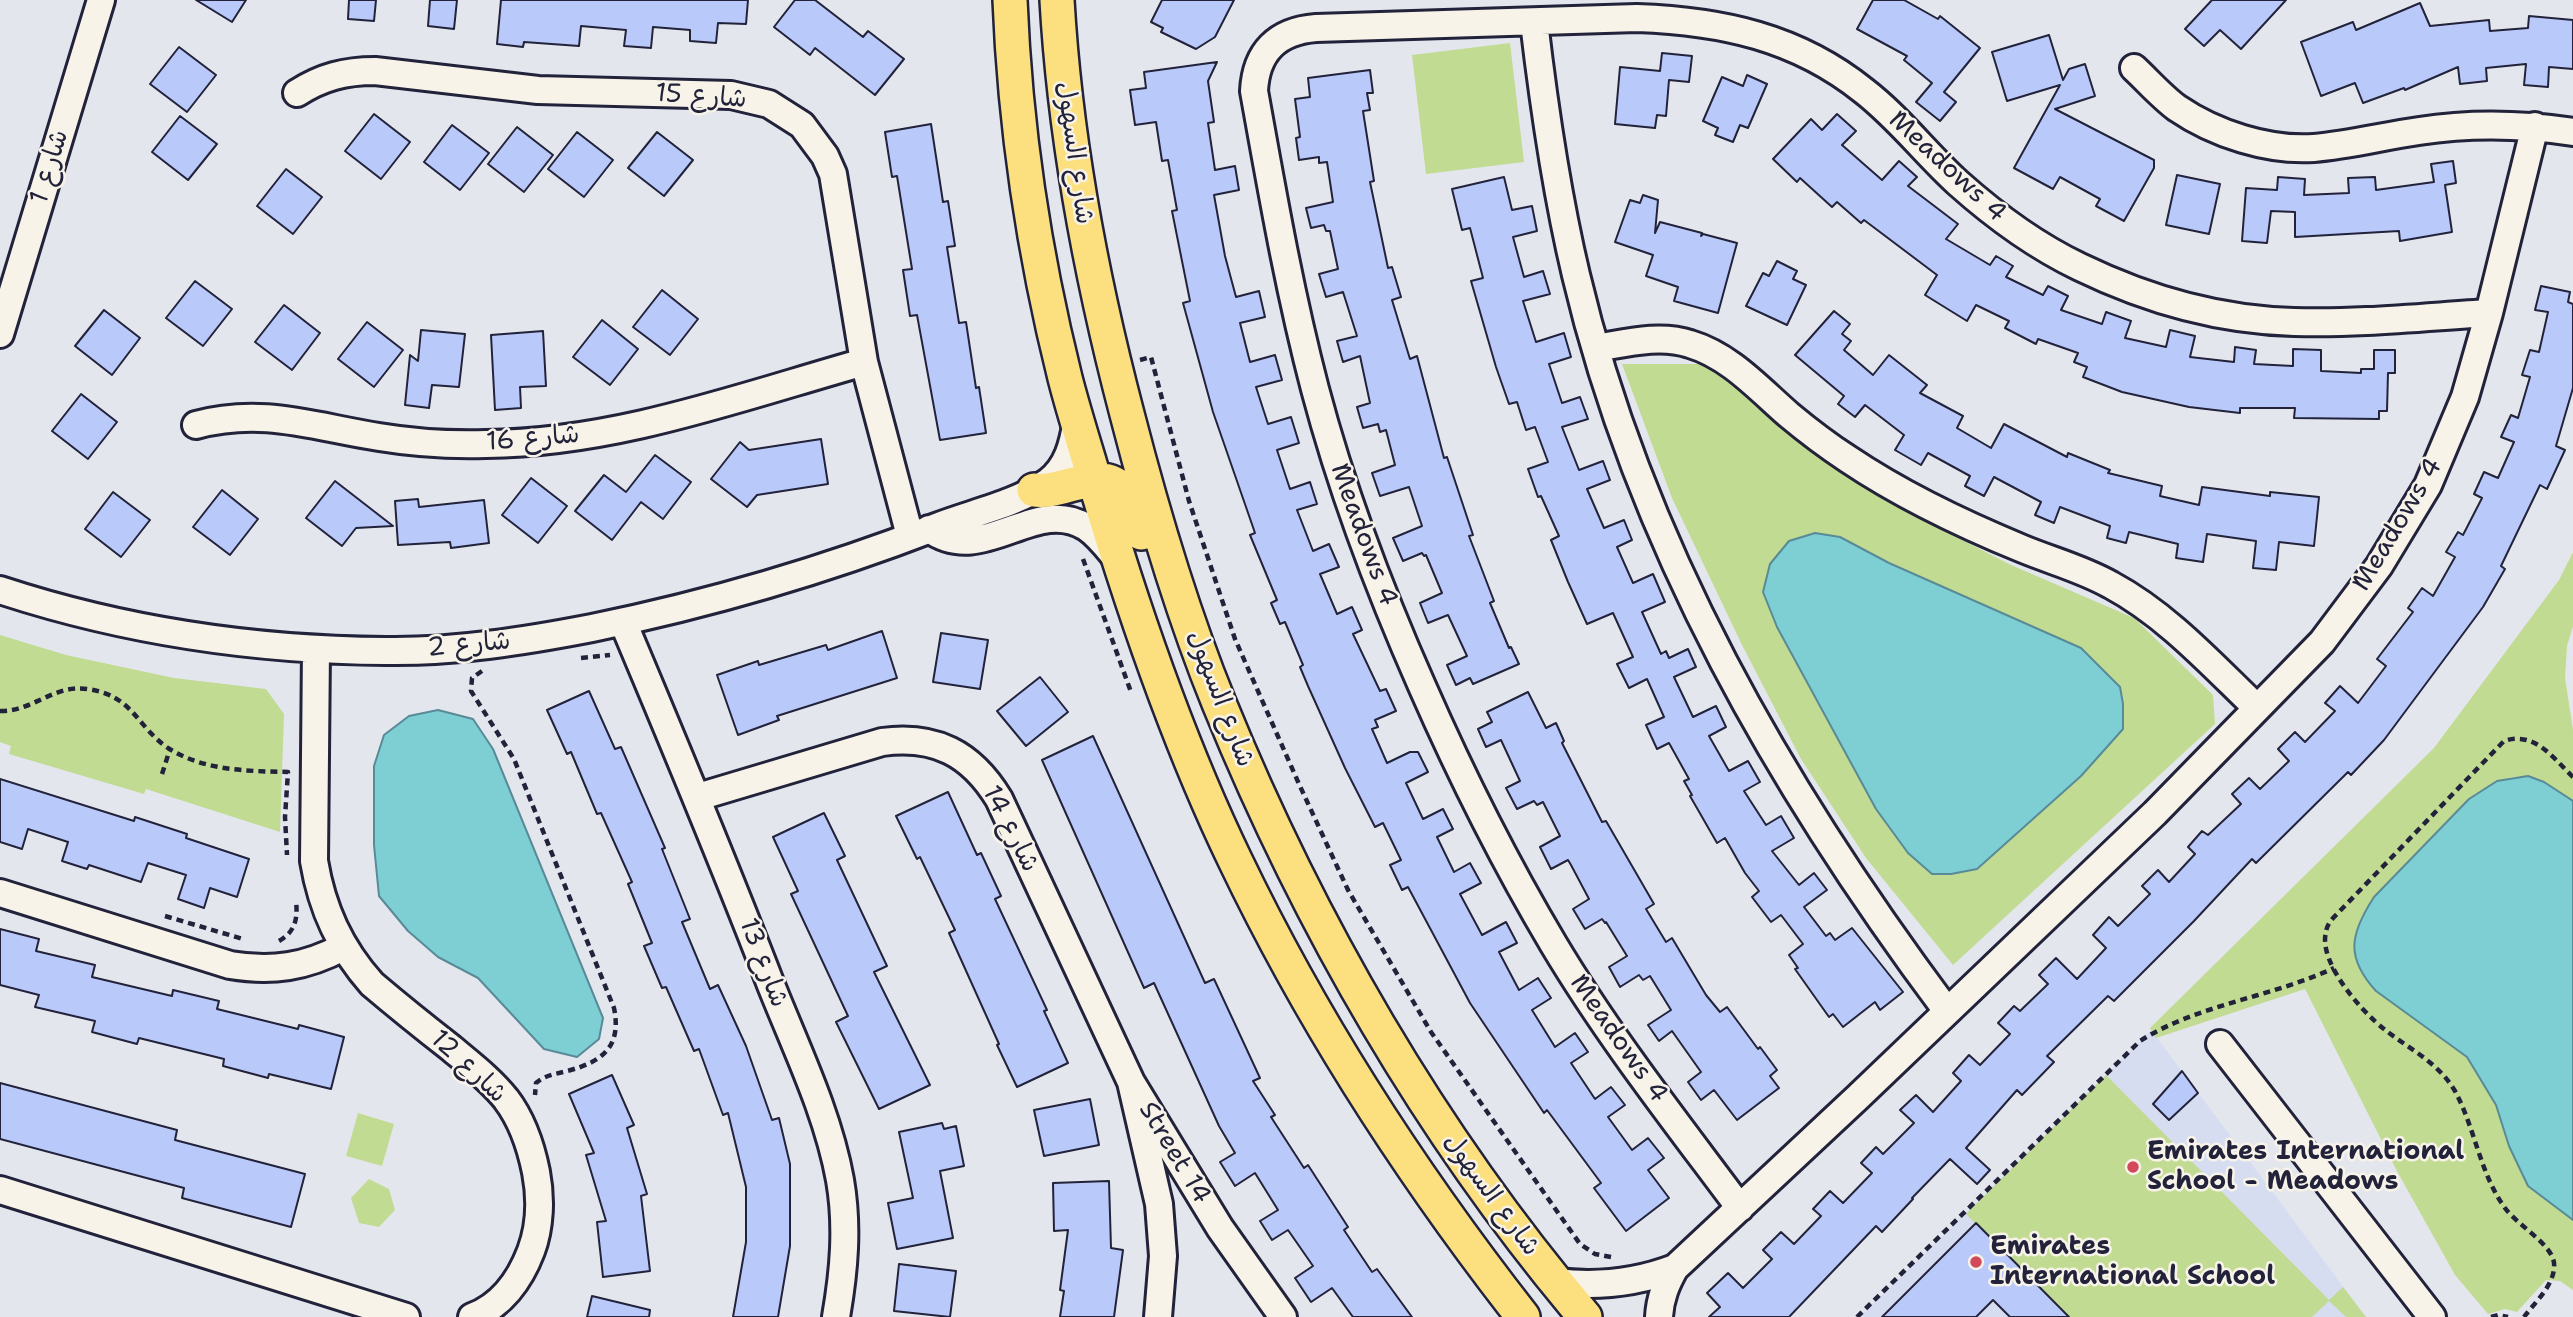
<!DOCTYPE html>
<meta charset="utf-8">
<style>
body{margin:0}
canvas{display:block;background:#e4e6ed}
</style>
<canvas width="2573" height="1317"></canvas>
<script>
const g = document.querySelector('canvas').getContext('2d');
g.lineJoin = 'round';
function fillPath(path, color) {
  g.fillStyle = color;
  g.fill(path, 'evenodd');
}
function stroke(path, color, width, dash) {
  g.strokeStyle = color;
  g.lineWidth = width;
  g.lineCap = dash ? 'butt' : 'round';
  g.setLineDash(dash || []);
  g.stroke(path);
}
function write(font, color, halo, rows, align = 'center') {
  g.font = font + ' "Shantell Sans","Playpen Sans Arabic",sans-serif';
  g.lineWidth = 5;
  g.setLineDash([]);
  g.textBaseline = 'middle';
  g.strokeStyle = halo;
  g.fillStyle = color;
  for (const [text, x, y, turn = 0] of rows) {
    g.save();
    g.translate(x, y);
    g.rotate((+turn || 0) * Math.PI / 180);
    g.textAlign = isNaN(turn) ? turn : align;
    if (halo) g.strokeText(text, 0, 0);
    g.fillText(text, 0, 0);
    g.restore();
  }
}
fillPath(new Path2D(`
 M2151 1030 2366 1317H1860Z`), '#d7ddf1');
fillPath(new Path2D(`
 M1510 43 1524 162 1426 174 1412 55Z
 M1622 364H1713L1794 437 1888 502 2011 565 2134 618 2213 695 2215 724 1953 965 1866 858 1801 759 1742 645 1672 498Z
 M2573 552V626L2567 646 2565 678 2573 730V801C2531 771 2511 767 2469 800L2374 897 2362 916 2356 933 2376 991 2467 1057 2496 1105 2509 1146 2528 1186 2573 1220V1290L2560 1281 2546 1280 2517 1312 2505 1309 2488 1314 2455 1275 2398 1173 2305 989 2156 1038 2150 1028 2434 748 2559 580Z
 M0 635 66 655 174 678 266 689 284 714 280 832 146 789 144 794 9 754 11 746 0 742Z
 M2106 1075 2329 1300 2343 1287 2366 1317H2346L2329 1301 2312 1317H2069L1966 1214Z
 M358 1113 394 1124 382 1166 346 1156Z
 M369 1179 389 1189 395 1210 379 1227 359 1223 351 1198Z`), '#c1db92');
const water = new Path2D(`
 M1815 533 1840 537 1889 563 2081 648 2120 687 2123 704V729L2081 776 1977 869 1951 874H1932L1908 853 1876 809 1777 627 1763 592 1770 564 1789 541Z
 M438 710 473 719 493 749 603 1018 599 1039 577 1057 544 1049 478 978 438 957 408 931 379 896 374 845V766L384 735 409 716Z
 M2528 776 2544 782 2573 801V1220L2528 1186 2509 1146 2496 1105 2467 1057 2376 991C2345 957 2350 934 2374 897L2469 799 2497 781Z`);
fillPath(water, '#7ecfd4');
stroke(water, '#598a97', 2);
const building = new Path2D(`
 M196 0H246L232 22Z
 M349 0H376L374 21 348 19Z
 M430 0H457L454 29 428 26Z
 M501 0H748L746 24 718 23 716 43 690 41V30L653 27 651 48 624 46 626 30 581 26 579 46 524 42 523 47 497 44Z
 M795 0H815L863 37 868 31 904 59 875 95 815 48 810 55 774 27Z
 M1162 0H1234L1215 37 1196 49 1161 32 1163 28 1151 22Z
 M1873 0H1904L1938 19 1940 16 1980 48 1944 92 1956 102 1940 121 1916 102 1932 83 1904 60 1907 56 1857 29Z
 M2212 0H2286L2241 49 2220 30 2204 46 2185 29Z
 M2420 3 2430 26 2489 20 2490 31 2528 28 2529 16 2573 20V69L2549 67 2548 87 2524 85 2526 64 2486 68 2487 81 2460 84 2458 67 2405 90 2404 88 2363 103 2355 83 2321 96 2301 42 2353 22 2356 30Z
 M2049 35 2063 80 2069 69 2085 64 2095 96 2055 109 2154 160V168L2124 221 2096 206 2100 199 2060 177 2053 189 2014 168 2060 85 2007 101 1992 52Z
 M179 47 216 75 187 112 150 84Z
 M1662 53 1692 56 1689 82 1669 80 1666 116 1657 115 1655 128 1615 124 1620 67 1660 71Z
 M1217 62 1208 81 1214 122 1208 123 1215 170 1235 166 1239 190 1214 195 1225 256 1236 297 1259 291 1265 317 1240 323 1250 362 1275 355 1282 380 1256 387 1268 424 1291 417 1299 443 1277 450 1290 489 1310 482 1317 504 1297 510 1313 551 1329 544 1339 567 1320 574 1337 614 1352 607 1362 630 1353 634 1380 691 1386 689 1396 711 1375 720 1378 727 1372 729 1387 763 1410 752H1418L1428 772 1406 783 1423 819 1443 809 1453 829 1437 837 1454 872 1470 863 1481 883 1460 894 1482 935 1506 922 1517 943 1499 952 1519 990 1538 978 1551 998 1532 1010 1555 1047 1575 1033 1588 1052 1571 1063 1595 1099 1611 1087 1625 1105 1608 1117 1632 1150 1648 1138 1664 1158 1648 1170 1669 1198 1626 1231 1594 1188 1601 1183 1547 1110 1544 1113 1470 1003 1408 887 1402 890 1390 865 1401 860 1383 823 1375 827 1345 768 1308 686 1300 667 1303 665 1285 622 1280 624 1271 603 1277 600 1250 535 1255 533 1213 412 1183 303 1190 301 1172 211 1177 210 1168 160 1162 161 1156 122 1135 125 1130 90 1146 88 1144 72Z
 M1370 70 1373 93H1367L1370 110 1363 111 1374 181 1370 182 1388 268 1392 267 1401 297 1392 300 1410 359 1417 356 1444 458 1447 457 1473 535 1469 536 1494 601 1490 603 1509 648 1511 647 1519 664 1473 684 1470 678 1456 685 1447 665 1467 656 1448 615 1428 623 1420 603 1442 593 1426 555 1424 556 1422 553 1403 561 1393 538 1422 526 1409 487 1380 496 1372 473 1395 465 1386 430 1380 432 1378 424 1363 428 1357 407 1370 403 1360 356 1343 362 1337 341 1357 336 1343 292 1326 297 1319 274 1338 269 1330 231H1326L1324 225 1311 228 1306 208 1333 202 1327 162 1319 163V157L1299 160 1296 138 1300 137 1295 99 1310 97 1308 78Z
 M1747 75 1767 84 1748 128 1740 125 1733 142 1715 135 1718 128 1703 121 1722 77 1743 86Z
 M374 114 410 142 381 179 345 151Z
 M1837 114 1856 131 1842 145 1882 180 1899 161 1917 177 1908 186 1958 224 1946 239 1990 265 1996 256 2013 266 2006 277 2043 295 2048 286 2068 296 2061 310 2102 324 2106 312 2131 321 2125 338 2166 347 2170 330 2195 336 2190 357 2234 362 2235 347 2256 350 2254 364 2293 366V349L2321 350V371L2361 373V369H2374V350H2395V373H2388L2387 411H2379V419L2294 418 2295 408H2240V413L2189 407 2122 392 2083 377 2087 367 2074 362 2078 353 2038 339 2036 344 2005 328 2009 321 1976 305 1967 321 1925 295 1937 275 1864 220 1861 223 1837 202 1832 207 1800 178 1797 182 1773 159 1811 119 1822 130Z
 M180 116 217 144 188 180 152 152Z
 M931 124 943 202 948 201 955 246 947 247 959 323 966 322 976 388 979 387 986 433 940 440 917 315 910 316 903 270 912 269 897 176 892 177 885 132Z
 M452 125 489 153 460 190 424 162Z
 M517 127 553 155 524 192 488 164Z
 M577 132 613 160 584 197 548 169Z
 M657 132 693 160 664 196 628 168Z
 M2453 161 2456 183 2445 185 2452 232 2400 241 2399 231 2295 237V212L2271 211 2267 243 2242 241 2246 188 2277 190 2278 177 2305 179 2304 195 2349 193 2348 178 2375 177 2376 190 2434 182 2431 164Z
 M286 169 322 197 293 234 257 206Z
 M2177 175 2220 184 2209 234 2166 225Z
 M1504 177 1512 210 1532 206 1537 231 1513 237 1524 277 1543 271 1550 294 1523 301 1536 342 1564 333 1571 357 1549 364 1562 403 1580 397 1588 419 1562 427 1579 470 1603 461 1610 480 1587 489 1604 528 1624 520 1632 540 1617 547 1633 583 1653 574 1665 602 1642 612 1661 654 1666 651 1669 658 1688 649 1696 667 1674 677 1693 717 1716 706 1726 727 1709 736 1729 771 1748 761 1760 782 1744 791 1766 825 1781 816 1794 838 1772 851 1799 885 1814 873 1827 890 1804 907 1826 936 1830 933 1835 940 1852 928 1903 992 1880 1010 1875 1002 1843 1027 1833 1014 1829 1017 1795 969 1798 968 1789 955 1803 944 1781 915 1771 922 1752 897 1759 891 1745 873 1725 838 1717 843 1690 796 1692 795 1684 781 1689 779 1669 743 1657 749 1646 725 1664 717 1647 679 1629 688 1617 664 1633 657 1613 613 1587 624 1568 582 1551 540 1559 536 1541 496 1538 497 1528 469 1548 462 1535 427 1526 430 1517 402 1509 404 1496 367 1471 281 1483 278 1470 228 1462 230 1452 189Z
 M1643 195 1658 200 1655 233 1660 222 1702 233 1701 236 1703 234 1737 243 1718 313 1674 301 1678 287 1646 276 1653 255 1615 242 1630 200 1640 203Z
 M1777 261 1797 271 1793 279 1806 285 1787 325 1746 306 1763 273 1769 276Z
 M195 281 232 309 203 346 166 318Z
 M2541 286 2570 292 2568 302 2573 304V388L2556 446 2565 450 2547 489 2540 485 2501 566 2505 569 2483 607 2384 740 2351 775 2348 772 2256 863 2252 859 2194 921 2114 1001 2108 996 2047 1056 2054 1062 2022 1095 2017 1090 1966 1148 1990 1170 1977 1184 1950 1159 1912 1198 1913 1199 1882 1232 1876 1226 1789 1317H1709L1720 1307 1707 1293 1728 1273 1743 1288 1772 1259 1763 1250 1781 1232 1794 1244 1821 1216 1813 1209 1830 1191 1843 1203 1872 1173 1861 1163 1876 1147 1883 1154 1914 1123 1900 1110 1916 1095 1933 1112 1961 1081 1953 1073 1969 1055 1980 1065 2010 1034 1998 1023 2014 1006 2020 1011 2048 984 2039 975 2056 958 2077 979 2106 948 2093 935 2109 917 2118 926 2150 894 2142 886 2158 870 2169 882 2195 854 2188 847 2202 831 2208 835 2241 804 2232 794 2249 778 2260 789 2289 761 2278 749 2295 732 2305 742 2335 711 2325 703 2340 686 2358 703 2386 666 2377 659 2413 612 2408 608 2422 588 2433 596 2455 557 2446 552 2458 532 2463 535 2482 498 2474 494 2484 472 2498 478 2514 442 2501 437 2511 415 2518 418 2530 377 2522 375 2530 350 2539 352 2548 312 2535 310Z
 M662 290 698 319 670 355 633 327Z
 M284 305 320 333 292 370 255 342Z
 M104 310 140 338 112 375 75 346Z
 M1834 311 1850 324 1842 334 1851 341 1844 350 1873 375 1889 355 1927 385 1920 393 1963 416 1957 428 1991 448 2004 424 2067 457 2068 453 2110 470 2108 473 2162 486 2160 496 2199 505 2202 487 2270 496V492L2319 497 2314 546 2279 542 2276 570 2253 568 2256 541 2207 534 2203 562 2176 558 2178 544 2129 532 2126 543 2107 538 2110 526 2060 507 2054 523 2035 515 2041 502 1994 477 1984 496 1965 486 1970 476 1928 453 1921 465 1895 450 1904 435 1865 405 1855 417 1838 404 1844 396 1795 355Z
 M602 320 638 349 610 385 573 357Z
 M367 322 403 350 374 387 338 359Z
 M421 330 465 334 459 387 432 385 429 408 405 405 410 355 418 361Z
 M543 331 546 386 520 387 521 408 495 410 491 335Z
 M81 394 117 422 88 459 52 431Z
 M821 439 828 484 757 495 747 507 711 479 740 442 749 450Z
 M655 455 691 482 663 519 641 502 612 540 575 511 604 475 626 492Z
 M531 478 567 506 538 543 502 515Z
 M335 481 393 526 356 528 342 546 306 518Z
 M222 490 258 519 230 555 193 527Z
 M113 492 150 520 121 557 85 529Z
 M418 499 419 507 484 500 489 543 451 548 450 542 398 545 395 501Z
 M882 631 897 678 777 716 779 720 738 735 717 675 758 661 759 665 826 645 828 650Z
 M941 633 988 640 980 689 933 682Z
 M1040 677 1068 712 1026 746 997 711Z
 M589 691 615 749 621 747 665 848 662 849 690 919 682 922 710 989 718 985 746 1046 772 1120 779 1118 790 1164V1246L778 1317H733L746 1242V1187L728 1113 723 1115 699 1049 694 1051 666 987 662 988 644 946 652 943 628 884 632 882 601 813 597 814 571 752 567 754 547 710Z
 M1528 692 1546 728 1556 723 1564 741 1562 743 1602 822 1606 821 1654 904 1646 909 1666 942 1672 938 1706 995 1720 1012 1727 1007 1758 1049 1760 1047 1777 1070 1770 1076 1779 1088 1737 1120 1714 1090 1701 1100 1688 1082 1701 1072 1672 1031 1659 1041 1648 1025 1671 1010 1650 976 1643 980 1639 975 1620 987 1609 967 1627 956 1606 922 1605 923 1602 919 1585 929 1573 909 1589 899 1571 865 1568 860 1551 869 1540 847 1560 836 1543 802 1537 805 1534 801 1517 809 1506 788 1520 781 1501 740 1486 747 1478 729 1492 722 1487 712Z
 M1093 736 1205 983 1214 979 1234 1022 1260 1078 1253 1081 1275 1115 1271 1117 1304 1168 1308 1165 1348 1227 1344 1230 1372 1272 1377 1269 1412 1317H1353L1332 1288 1311 1302 1295 1278 1313 1266 1288 1230 1272 1240 1260 1221 1278 1210 1255 1173 1235 1186 1220 1162 1235 1153 1219 1126 1154 983 1144 988 1042 760Z
 M0 779 134 821 135 817 187 834 186 838 249 859 237 897 210 888 204 908 178 899 186 875 148 863 141 882 89 865 87 869 62 861 68 842 28 829 22 849 0 842Z
 M948 792 977 855 981 853 1001 896 995 899 1047 1010 1044 1011 1068 1063 1017 1087 997 1045 999 1044 949 933 955 930 920 857 917 859 896 816Z
 M824 813 845 856 837 860 887 966 874 972 930 1085 879 1109 836 1022 848 1016 791 894 798 891 773 837Z
 M0 929 39 939 36 951 95 965 92 977 172 996 173 990 219 1001 217 1009 298 1029 299 1025 344 1037 331 1089 269 1074 268 1078 223 1066 224 1059 139 1038 137 1044 92 1032 95 1021 35 1007 39 995 0 985Z
 M2182 1071 2198 1093 2169 1120 2153 1104Z
 M612 1075 634 1125 627 1128 647 1194 641 1196 650 1271 603 1277 597 1222 606 1221 586 1155 594 1153 569 1094Z
 M0 1083 177 1130 175 1140 305 1174 291 1227 182 1198 184 1188 0 1139Z
 M1090 1099 1099 1145 1044 1156 1034 1110Z
 M942 1123 944 1129 956 1126 964 1166 940 1171 953 1238 897 1249 888 1203 913 1198 899 1132Z
 M1109 1181 1111 1248 1123 1250 1114 1317H1060L1064 1291 1060 1290 1068 1230 1054 1231 1053 1183Z
 M1976 1223 2069 1317H2010L1993 1300 1976 1317H1882Z
 M899 1264 956 1271 950 1317 894 1311Z
 M592 1296 650 1310 649 1317H587Z`);
fillPath(building, '#b9c9f9');
stroke(building, '#22223b', 2);
const minor = new Path2D(`
 M1534 22C1544 107 1556 191 1576 275 1640 546 1782 790 1947 1011
 M2134 68C2148 81 2162 97 2177 108 2215 134 2268 151 2314 148 2349 145 2384 136 2419 131 2470 123 2522 124 2573 132
 M297 93C322 77 345 71 375 71L538 90 731 95 769 104 802 125 825 156 833 174 864 362 910 536
 M0 334 101 0
 M1596 348C1626 343 1660 334 1690 344 1730 356 1758 388 1789 415 1807 430 1828 446 1848 459 1903 496 1962 524 2023 549 2052 561 2083 569 2111 585 2167 615 2212 665 2257 708
 M196 425C263 407 314 427 379 437 415 443 450 445 486 444 616 443 740 397 864 362
 M929 529C984 568 1034 495 1086 527 1098 535 1107 547 1116 558
 M0 590C125 631 255 650 386 651 455 652 525 641 592 628 709 604 825 570 936 527 972 513 1016 504 1048 482 1068 467 1073 444 1077 421
 M623 622C674 743 724 863 771 985 796 1048 828 1113 840 1180 848 1226 844 1271 836 1317
 M316 649 314 861C322 909 340 948 372 984 398 1006 424 1027 451 1048 470 1064 490 1079 506 1099 522 1120 531 1147 536 1172 541 1198 540 1227 531 1251 520 1280 501 1306 472 1317
 M698 797 882 742C935 735 971 753 999 799L1131 1082
 M0 893 230 965C272 972 306 967 343 947
 M2220 1044 2432 1317
 M0 1190 406 1317
 M1740 1208C1676 1122 1609 1037 1554 945 1504 861 1461 775 1422 686 1379 589 1342 491 1315 389 1289 290 1272 191 1254 91 1256 52 1277 31 1316 28L1637 18C1721 21 1797 37 1864 91 1899 118 1926 154 1958 183 1995 216 2036 246 2080 267 2146 299 2220 320 2294 322 2358 324 2424 317 2489 313
 M1556 1282C1598 1287 1636 1283 1675 1268
 M1158 1317 1163 1256 1159 1204 1131 1082 1220 1228 1283 1317
 M1659 1317C1660 1298 1666 1284 1675 1268L1858 1097 2155 813 2322 642 2379 566 2428 485 2465 397 2489 313 2535 126`);
const major = new Path2D(`
 M1010 0C1015 127 1034 254 1065 378 1075 417 1088 456 1099 495 1136 619 1179 744 1235 860 1313 1023 1412 1175 1523 1317
 M1057 0C1065 141 1091 277 1127 414 1152 511 1181 610 1219 703 1309 924 1431 1135 1585 1317
 M1034 490C1063 495 1101 463 1124 492 1133 503 1136 520 1141 533`);
stroke(minor, '#22223b', 32);
stroke(major, '#22223b', 38);
stroke(new Path2D(`
 M1140 360 1151 357 1189 501 1235 639 1299 784 1348 890 1431 1032 1580 1244 1595 1254 1611 1257
 M1083 559 1131 692
 M581 658 610 655
 M482 671 472 678 471 691 514 759 614 1008C622 1047 602 1062 567 1071 556 1074 545 1075 536 1083L535 1095
 M0 711C32 712 54 684 87 689 133 695 136 726 168 748 204 771 247 771 288 772L285 817 287 855
 M162 774 170 749
 M165 916 243 939
 M279 941C295 932 298 919 296 901
 M1857 1317 2140 1041C2196 1005 2272 997 2334 968
 M2491 1317 2498 1315 2508 1317
 M2524 1317C2535 1302 2556 1284 2554 1263 2552 1244 2517 1225 2505 1208 2480 1174 2475 1128 2455 1091 2438 1062 2409 1049 2384 1029 2361 1011 2318 962 2326 932 2327 924 2332 919 2337 914L2504 741C2535 731 2552 757 2573 777`), '#22223b', 4.5, [7, 5]);
stroke(minor, '#f7f3e8', 26);
stroke(major, '#fce080', 33);
for (const [x, y, r, color] of [
 [2133,1167,7,"#d1495b"],
 [1976,1262,7,"#d1495b"]
]) {
  const dot = new Path2D();
  dot.arc(x, y, r, 0, 2 * Math.PI);
  g.fillStyle = color;
  g.fill(dot);
  stroke(dot, '#f7f3e8', 2.5);
}
write('26px', '#22223b', '#f7f3e8', [
 ["شارع 15",701,97,4],
 ["شارع السهول",1074,153,82],
 ["شارع 1",50,167,-73],
 ["Meadows 4",1947,167,43],
 ["شارع 16",533,439,-5],
 ["Meadows 4",2398,525,-59],
 ["Meadows 4",1363,535,70],
 ["شارع 2",469,645,-5],
 ["شارع السهول",1220,699,69],
 ["شارع 14",1010,829,63],
 ["شارع 13",763,963,69],
 ["Meadows 4",1618,1039,55],
 ["شارع 12",468,1067,43],
 ["Street 14",1174,1153,59],
 ["شارع السهول",1491,1195,54]
]);
write('bold 26px', '#22223b', '#f7f3e8', [
 ["Emirates International",2147,1152],
 ["School - Meadows",2147,1182],
 ["Emirates",1990,1247],
 ["International School",1990,1277]
], 'left');
</script>
